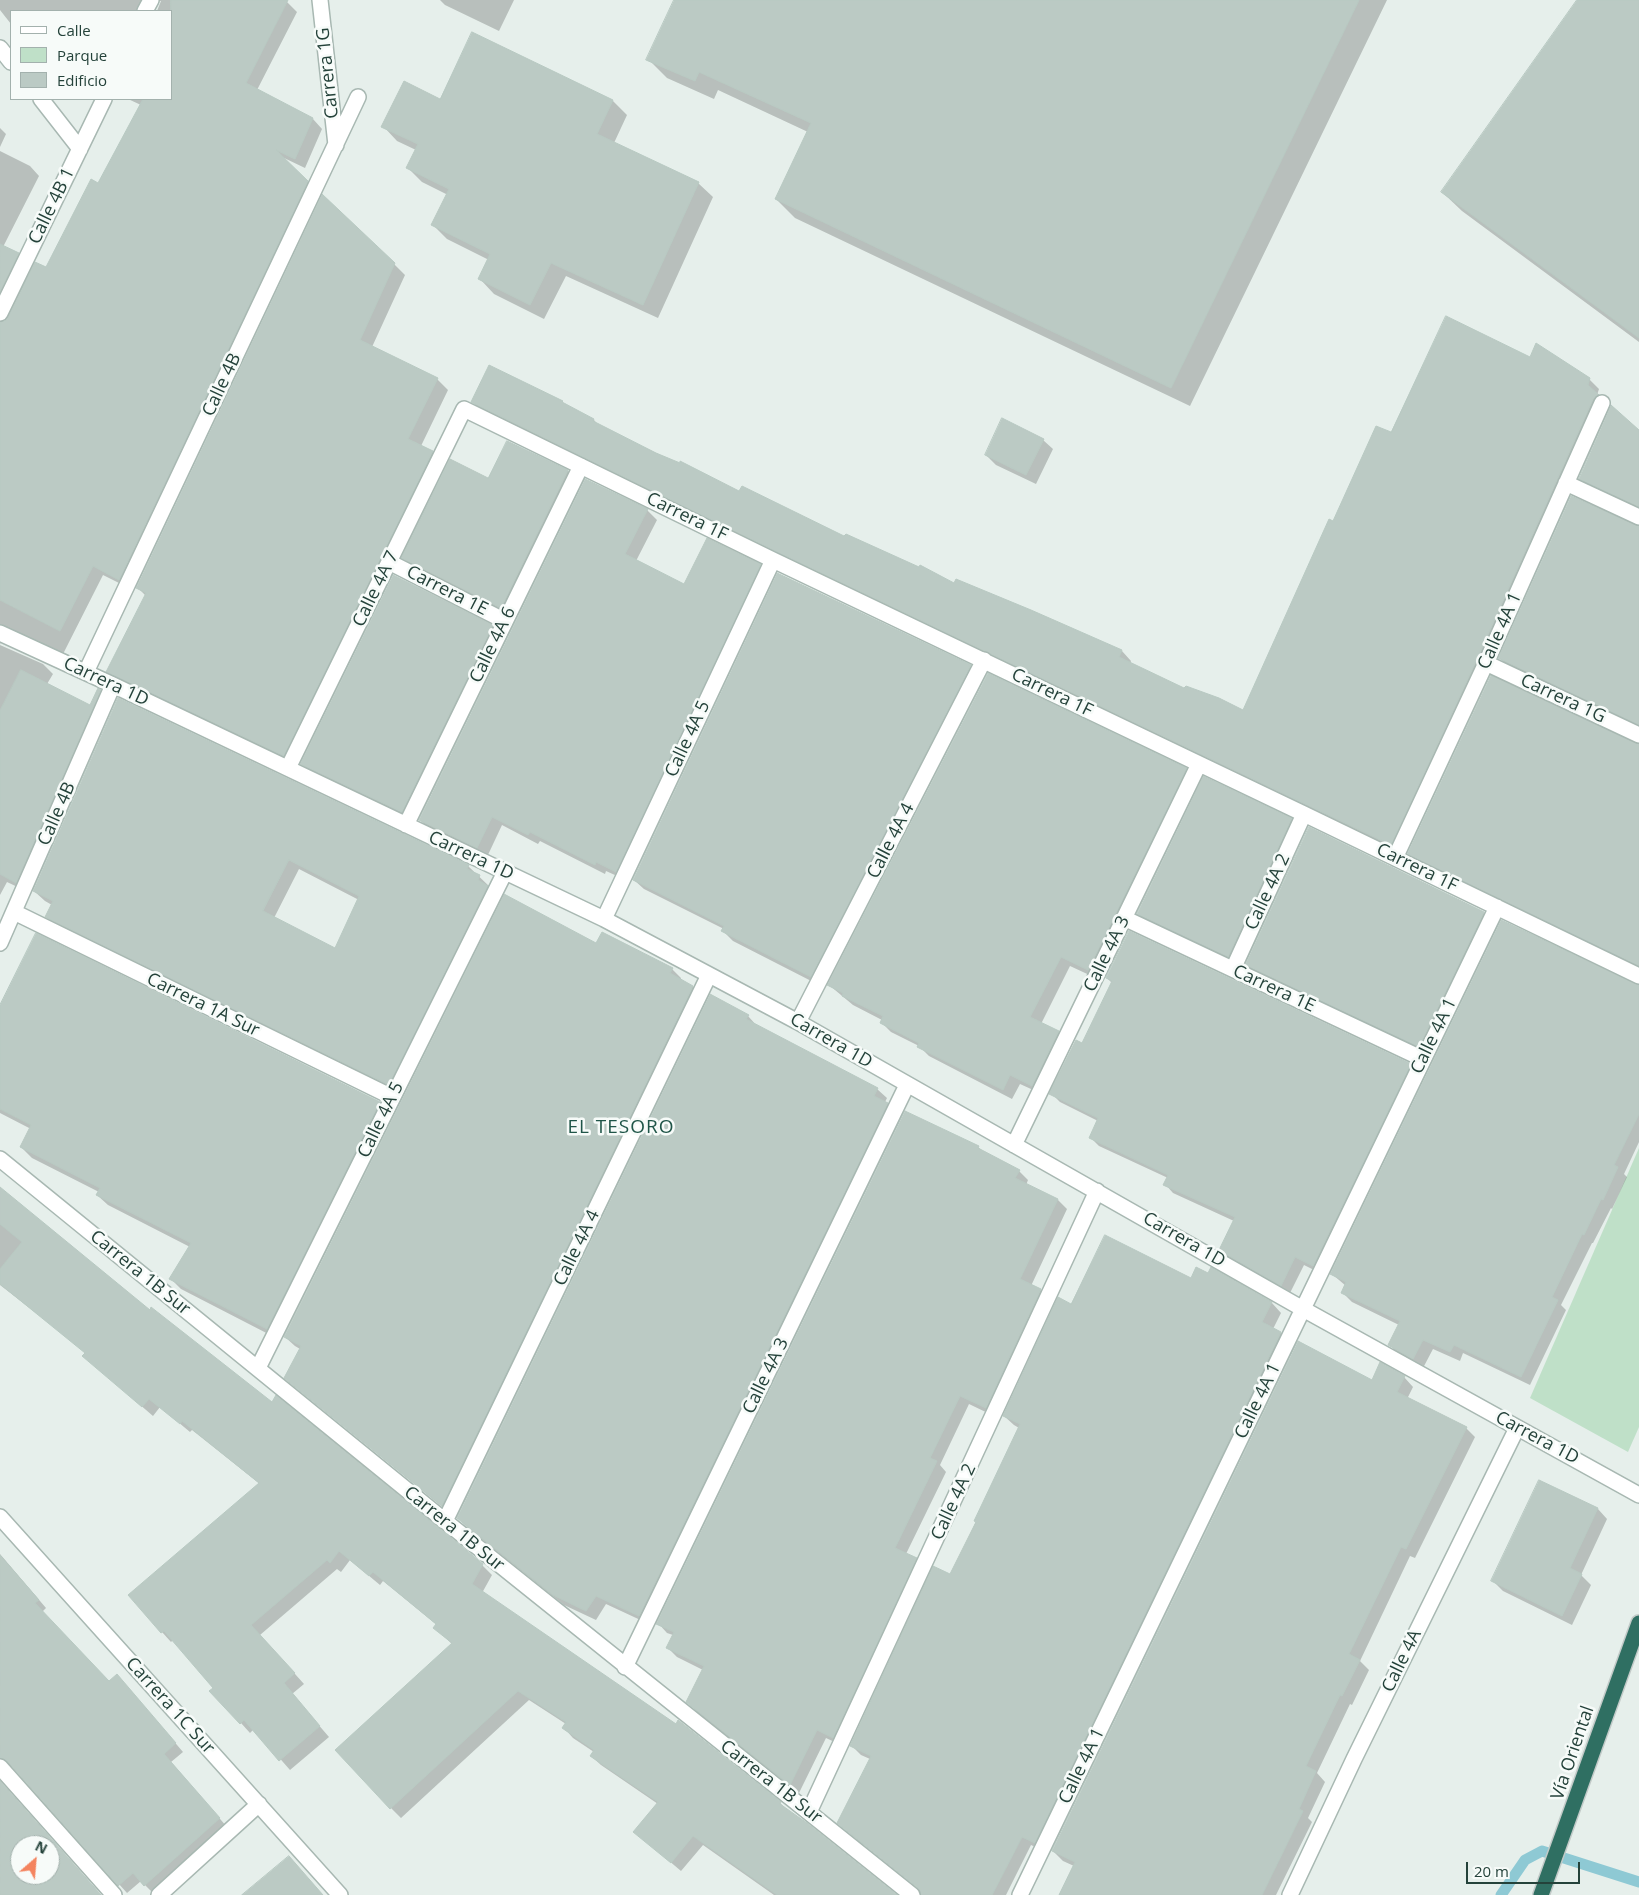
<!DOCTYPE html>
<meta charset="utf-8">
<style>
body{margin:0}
#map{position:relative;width:1639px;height:1895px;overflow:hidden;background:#e6efeb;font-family:"Open Sans",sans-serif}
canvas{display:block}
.legend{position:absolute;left:10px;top:10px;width:162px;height:90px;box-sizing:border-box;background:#f7fbf9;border:1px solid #a3b1ad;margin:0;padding:6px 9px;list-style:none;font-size:15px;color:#24423a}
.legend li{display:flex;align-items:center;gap:10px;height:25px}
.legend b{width:25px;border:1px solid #a3b1ad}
.north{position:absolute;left:10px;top:1835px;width:50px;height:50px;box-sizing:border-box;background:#f7fbf9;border:1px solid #a3b1ad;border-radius:50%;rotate:27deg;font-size:14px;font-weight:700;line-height:20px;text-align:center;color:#24423a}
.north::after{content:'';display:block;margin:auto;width:18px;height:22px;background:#f4845f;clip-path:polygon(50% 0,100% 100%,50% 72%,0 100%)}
.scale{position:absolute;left:1466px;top:1862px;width:114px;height:22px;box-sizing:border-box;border:2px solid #24423a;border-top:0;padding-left:6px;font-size:15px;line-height:18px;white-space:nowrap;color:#24423a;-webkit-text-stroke:4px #f7fbf9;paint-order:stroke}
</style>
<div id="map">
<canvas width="1639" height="1895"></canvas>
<ul class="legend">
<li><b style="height:6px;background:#fff"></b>Calle</li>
<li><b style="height:14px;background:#bfe0c8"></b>Parque</li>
<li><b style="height:14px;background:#bbcac4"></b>Edificio</li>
</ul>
<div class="north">N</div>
<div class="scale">20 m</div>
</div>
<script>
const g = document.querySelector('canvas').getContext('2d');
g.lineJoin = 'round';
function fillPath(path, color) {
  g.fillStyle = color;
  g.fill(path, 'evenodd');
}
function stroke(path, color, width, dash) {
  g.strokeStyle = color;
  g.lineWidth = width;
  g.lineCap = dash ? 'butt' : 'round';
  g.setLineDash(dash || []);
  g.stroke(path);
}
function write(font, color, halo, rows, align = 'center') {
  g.font = font + ' "Open Sans",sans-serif';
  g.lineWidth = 5;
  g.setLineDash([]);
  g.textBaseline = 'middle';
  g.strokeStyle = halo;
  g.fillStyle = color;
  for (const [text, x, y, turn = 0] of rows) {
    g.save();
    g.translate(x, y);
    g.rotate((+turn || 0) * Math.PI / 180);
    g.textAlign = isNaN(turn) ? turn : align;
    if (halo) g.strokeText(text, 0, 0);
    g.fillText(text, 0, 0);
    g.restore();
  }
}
fillPath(new Path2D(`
 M1639 1148V1427L1628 1452 1530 1398Z`), '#bfe0c8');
fillPath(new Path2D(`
 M0 0H285L297 12 257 90 313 119 322 129 305 168 282 157 317 191 129 588 103 575 62 656 1 640 0 645 43 664 53 674 47 684 90 706 100 691 110 700 26 891 7 882 0 895V151L30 166 39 176 3 247 18 254 28 264 0 323 5 322 46 268 99 185 141 105 128 99H171V11H157L161 1H157L149 11H11V24L0 10Z
 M440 0H514L499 31 445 5Z
 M676 0H1387L1190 406 795 218 776 199 808 132 718 90 714 99 667 78 648 59Z
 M1579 0H1639V342L1462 211 1442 192Z
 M473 34 613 101 627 115 614 143 698 183 713 197 658 318 566 276 544 319 494 294 480 279 489 260 447 239 433 225 448 195 422 182 408 168 416 150 397 141 383 126 440 101Z
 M0 128 6 134 0 147Z
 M394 264 405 275 372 347 437 379 448 390 421 446 432 452 443 463 295 766 119 682 108 671 146 596 138 588Z
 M1531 359 1589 379 1599 389 1597 395 1607 405 1400 854 788 561 482 412 473 402H562L566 406 594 420 599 426 740 493 955 584 1030 611 1122 651 1131 661 1130 664 1185 690 1243 712 1333 523 1392 434Z
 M1639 431V511L1590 488 1580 478Z
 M1043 440 1053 449 1036 484 996 465 986 455Z
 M508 442 568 471 577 481 511 617 413 567 403 558 489 480Z
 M647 510 657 520 636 561 685 585 760 565 770 575 626 880 606 871 605 874 540 841 538 844 502 825 487 857 430 830 420 820Z
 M1639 526V729L1509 668 1500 658Z
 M492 626 501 635 411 820 311 772 302 764Z
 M970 666 980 676 821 986 733 941 723 931 724 929 644 889 634 880Z
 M118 699 468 866 490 887 399 1094 57 927 46 916 52 905 45 901 34 891ZM299 869 359 900 335 949 274 918Z
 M1639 744V969L1418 863 1409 853Z
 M1186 769 1195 779 1098 979 1070 966 1041 1024 1058 1032 1068 1042 1042 1094 1020 1084 1012 1099 929 1056 919 1046 891 1032 881 1022 882 1020 853 1005 829 985Z
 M1291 820 1301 829 1238 966 1148 923 1138 913Z
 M1484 913 1493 922 1429 1056 1256 974 1247 965Z
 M597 945 672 969 681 978V980L693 987 702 996 451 1514 286 1378 300 1349 295 1346 285 1337Z
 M1107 978 1410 1065 1419 1074 1322 1274 1304 1265 1290 1293 1229 1259 1220 1250 1234 1221 1173 1193 1165 1184 1168 1178 1099 1146 1090 1137 1098 1121 1060 1102 1051 1093 1082 1044 1112 983Z
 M1639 985V1142L1624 1174 1627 1177 1612 1209 1611 1208 1593 1243H1592L1561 1305 1566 1310 1530 1385 1463 1353 1460 1361 1433 1349 1423 1368 1399 1355 1390 1345 1399 1325 1352 1302 1343 1293 1346 1286 1332 1274Z
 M711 996 748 1016 757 1026 877 1089 887 1098 885 1102 897 1113 649 1624 606 1604 596 1620 564 1605 468 1528 458 1518Z
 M0 1007 379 1103 390 1113 278 1339 181 1289 171 1279 190 1247 108 1205 97 1195 99 1192 32 1158 21 1147 31 1129 0 1113Z
 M978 1147 984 1152 1019 1171 1028 1180 1026 1185 1058 1200 1067 1209 1031 1286 1040 1290 1050 1300 996 1417 969 1404 940 1465 946 1472 906 1554 916 1559 925 1568 843 1746 826 1738 799 1793 697 1712 688 1702 703 1670 677 1657 668 1648 673 1635 667 1633 658 1623Z
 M0 1189 150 1312 482 1565 492 1575 482 1593 780 1803 876 1895H774L703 1845 681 1871 635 1832 658 1804 601 1765 591 1756 594 1752 573 1738 564 1728 566 1724 529 1700 401 1818 391 1808 452 1644 435 1628 437 1625 383 1581 380 1585 350 1560 341 1572 337 1569 260 1635 304 1684 292 1694 329 1737 290 1770 254 1729 250 1733 241 1723 215 1688 173 1640 171 1642 162 1632 260 1484 192 1430 190 1432 160 1407 153 1416 94 1365 86 1353 67 1337 0 1285Z
 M1211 1269 1272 1303 1281 1313 1273 1329 1281 1333 1290 1342 1044 1851 1031 1845 1006 1895H964L861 1843 839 1823 870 1759 861 1755 852 1746 951 1576 1019 1428 1014 1425 1004 1416 1071 1305 1192 1279 1209 1274Z
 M1404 1377 1413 1387 1407 1399 1466 1428 1475 1437 1415 1558 1410 1556 1360 1661 1369 1670 1352 1705 1350 1704 1317 1773 1325 1782 1308 1818 1312 1822 1276 1895H1059L1074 1866 1063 1861 1053 1851 1372 1381Z
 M1540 1481 1598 1509 1607 1519 1581 1575 1591 1585 1572 1625 1503 1591 1493 1581Z
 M0 1554 46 1608 42 1612 109 1683 125 1684 183 1752 171 1762 227 1827 153 1893 141 1881 127 1893 15 1768 7 1765 0 1772Z`), '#0003');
stroke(new Path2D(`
 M1501 1895 1525 1860 1542 1851 1639 1882`), '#8ec9d4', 11);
const building = new Path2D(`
 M171 0H288L246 83 313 118 295 159 276 150 308 181 119 580 93 566 60 631 0 600V322L5 321 8 317 35 262 46 267 91 179 98 183 143 99H171Z
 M674 0H1359L1171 388 775 199 811 123 699 72 695 81 646 60Z
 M1577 0H1639V338L1441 192Z
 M472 32 613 100 597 134 699 182 643 305 551 263 530 305 478 279 490 254 431 225 449 189 406 168 418 144 381 127 404 81 440 99Z
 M322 194 395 263 360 340 438 378 408 439 433 451 284 756 106 672 146 593 136 588Z
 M0 244 19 253 0 292Z
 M1446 316 1530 357 1536 343 1590 378 1588 385 1599 395 1593 399 1477 659 1391 845 777 552 471 402 489 365 563 401 562 402 594 419 593 421 656 453 680 463V461L739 491 742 486 844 536 846 534 919 567 920 565 954 583 956 579 1031 610 1122 650 1119 657 1184 688 1186 686 1219 698 1243 710 1329 519 1333 521 1376 426 1391 432Z
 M1611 405 1639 430V507L1579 479Z
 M1002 418 1044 439 1026 475 985 455Z
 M507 441 568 470 501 608 401 558 450 459 488 478Z
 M585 479 648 509 625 554 684 584 707 538 761 564 616 872 596 862 595 865 530 832 528 835 492 817 477 848 419 820Z
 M1571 496 1639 526V725L1498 658Z
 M777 573 971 665 811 977 721 931 724 926 633 880Z
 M393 575 493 625 402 812 300 764Z
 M21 670 90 705 98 688 101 690 16 883 0 874V711Z
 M988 673 1187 768 1088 970 1061 957 1030 1017 1059 1031 1032 1086 1010 1075 1003 1090 917 1047 919 1043 880 1023 883 1016 842 996 843 993 827 985Z
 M1491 675 1639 744V966L1407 854Z
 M118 698 469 865 467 869 480 875 478 880 488 886 389 1085 45 917 53 901 33 891ZM289 860 359 896 335 948 263 911Z
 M1203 776 1292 818 1228 957 1137 914Z
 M1309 827 1484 912 1419 1047 1245 965Z
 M504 894 596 943 602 932 673 968 670 973 693 986 442 1506 284 1378 301 1346 284 1337Z
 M1501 920 1639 985V1114L1614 1165 1618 1167 1603 1200 1601 1199 1584 1235 1582 1234 1552 1297 1558 1300 1521 1377 1454 1345 1450 1352 1423 1340 1413 1359 1388 1345 1400 1321 1341 1293 1346 1282 1330 1274Z
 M1129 931 1411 1064 1313 1266 1295 1257 1281 1286 1219 1250 1235 1217 1163 1185 1168 1175 1089 1138 1098 1118 1049 1094 1076 1040 1082 1043 1112 981 1106 978Z
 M36 933 380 1102 267 1329 169 1279 191 1243 96 1195 100 1188 20 1147 31 1125 0 1109V1005Z
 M710 994 749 1015 746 1019 878 1088 874 1096 888 1103 639 1616 596 1596 586 1611 553 1595 457 1518Z
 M905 1111 979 1146 978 1148 1020 1170 1015 1178 1058 1199 1020 1279 1041 1289 986 1408 960 1396 930 1458 937 1461 895 1548 917 1558 833 1738 817 1730 790 1785 686 1702 704 1666 666 1648 674 1632 656 1624Z
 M0 1187 150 1310 151 1307 272 1402 276 1395 483 1564 472 1584 676 1724 678 1720 781 1802 780 1804 807 1823 897 1895H777L693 1836 671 1863 633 1832 658 1802 590 1756 594 1750 562 1728 566 1722 518 1691 390 1809 335 1750 452 1643 433 1628 436 1624 373 1572 369 1576 339 1551 330 1563 327 1560 251 1625 295 1673 284 1683 320 1726 279 1761 244 1720 240 1724 209 1691 213 1688 164 1631 161 1633 128 1595 259 1483 182 1421 180 1424 149 1399 142 1407 82 1356 85 1353 0 1284V1269L22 1242 0 1224Z
 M1105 1235 1191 1278 1196 1267 1208 1273 1211 1267 1272 1302 1262 1322 1281 1332 1035 1843 1022 1837 992 1895H921L918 1888 837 1823 871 1756 850 1746 933 1566 950 1574 976 1522 974 1521 1020 1424 1003 1416 1058 1297 1071 1304Z
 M1298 1341 1372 1380 1380 1362 1405 1376 1397 1392 1467 1427 1406 1549 1401 1547 1349 1654 1360 1660 1342 1696 1340 1695 1306 1766 1316 1771 1299 1809 1303 1811 1262 1895H1059L1075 1862 1052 1851Z
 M1539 1480 1598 1508 1570 1568 1582 1574 1562 1616 1491 1581Z
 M0 1555 39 1600 35 1603 109 1681 117 1674 176 1743 164 1754 220 1818 144 1886 133 1873 118 1886 7 1761 0 1758Z
 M0 1781 101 1895H0ZM20 1845H50V1875H20Z
 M289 1856 323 1895H242Z`);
fillPath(building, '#bbcac4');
stroke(building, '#b8c9c2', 1);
const minor = new Path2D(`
 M320 0 336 145
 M145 11 151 0
 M0 48 11 62
 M41 99 80 149
 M0 313 104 99
 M1566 483 1639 517
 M389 562 505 621
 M0 633 113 685 604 919 798 1022 1303 1309 1639 1495
 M1486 663 1639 735
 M86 672 358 97
 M288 768 464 409 773 560 1304 814 1639 976
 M406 825 581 466
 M1395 858 1486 663 1602 403
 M14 912 392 1097
 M1124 918 1423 1059
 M604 919 773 560
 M0 943 113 685
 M1233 969 1304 814
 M798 1022 984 660
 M1014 1145 1199 764
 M0 1159 445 1521 912 1895
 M258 1368 505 872
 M0 1517 340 1895
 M445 1521 709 975
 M625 1667 907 1085
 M0 1767 114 1895
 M809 1812 1097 1191
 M159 1895 259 1804
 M1020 1895 1497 907
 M1290 1895 1354 1759 1517 1428`);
const highway = new Path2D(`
 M1541 1895 1639 1623`);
stroke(minor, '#a8b8b2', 18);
stroke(highway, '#c2cac8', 18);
stroke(minor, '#fff', 15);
stroke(highway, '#2f6f62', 15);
write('18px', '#24423a', '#f7fbf9', [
 ["Carrera 1G",328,73,-96],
 ["Calle 4B 1",52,206,-64],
 ["Calle 4B",222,385,-65],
 ["Carrera 1F",687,517,26],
 ["Calle 4A 7",376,589,-64],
 ["Carrera 1E",447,591,27],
 ["Calle 4A 1",1500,631,-66],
 ["Calle 4A 6",493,645,-64],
 ["Carrera 1D",106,682,25],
 ["Carrera 1F",1052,693,26],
 ["Carrera 1G",1563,699,25],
 ["Calle 4A 5",688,739,-65],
 ["Calle 4B",57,814,-66],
 ["Calle 4A 4",891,841,-63],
 ["Carrera 1D",471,856,25],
 ["Carrera 1F",1417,868,26],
 ["Calle 4A 2",1268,892,-65],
 ["Calle 4A 3",1107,954,-64],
 ["Carrera 1E",1274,989,25],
 ["Carrera 1A Sur",203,1005,26],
 ["Calle 4A 1",1434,1036,-64],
 ["Carrera 1D",831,1041,30],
 ["Calle 4A 5",381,1120,-64],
 ["Carrera 1D",1184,1240,30],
 ["Calle 4A 4",577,1248,-64],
 ["Carrera 1B Sur",140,1273,39],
 ["Calle 4A 3",766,1376,-64],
 ["Calle 4A 1",1258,1401,-64],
 ["Carrera 1D",1537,1438,28],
 ["Calle 4A 2",954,1502,-65],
 ["Carrera 1B Sur",454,1529,39],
 ["Calle 4A",1402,1661,-64],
 ["Carrera 1C Sur",170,1706,48],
 ["Vía Oriental",1573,1753,-71],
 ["Calle 4A 1",1082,1766,-64],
 ["Carrera 1B Sur",771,1782,38]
]);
g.letterSpacing = '1px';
write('19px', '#1f5548', '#f7fbf9', [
 ["EL TESORO",621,1128]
]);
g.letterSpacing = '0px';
</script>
